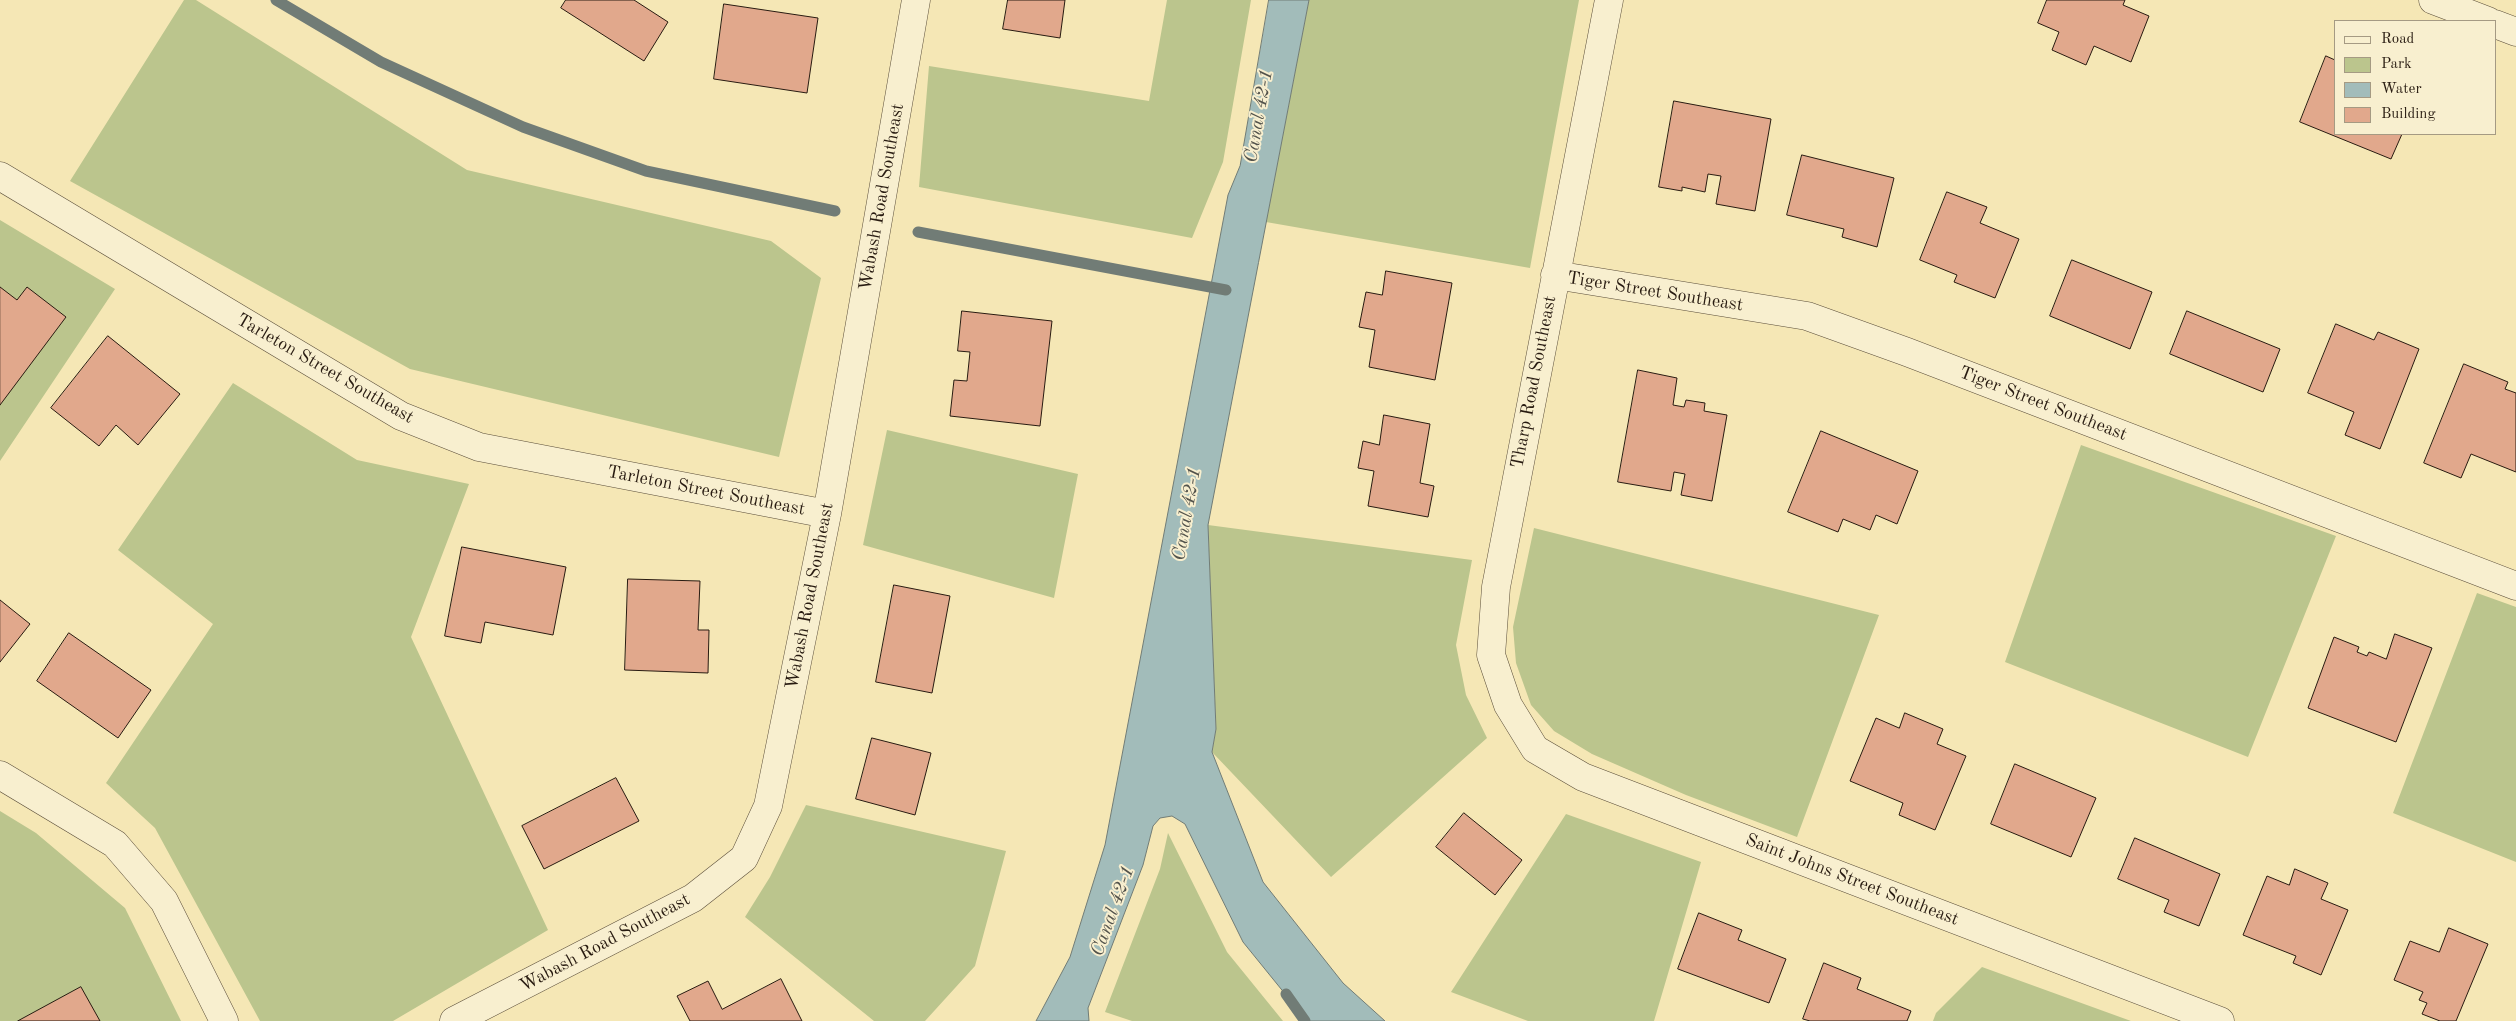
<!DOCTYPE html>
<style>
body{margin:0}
#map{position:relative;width:2516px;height:1021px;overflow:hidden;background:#f5e7b5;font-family:"Old Standard TT",serif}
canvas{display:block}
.legend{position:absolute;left:2334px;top:20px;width:162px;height:115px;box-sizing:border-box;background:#f8efcf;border:1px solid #a59a83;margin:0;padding:6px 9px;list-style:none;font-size:15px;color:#281b11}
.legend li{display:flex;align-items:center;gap:10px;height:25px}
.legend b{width:25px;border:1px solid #a59a83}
</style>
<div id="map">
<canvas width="2516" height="1021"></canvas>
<ul class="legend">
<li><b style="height:6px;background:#f8efcf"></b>Road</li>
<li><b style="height:14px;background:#bbc58d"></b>Park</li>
<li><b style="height:14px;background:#a2bcba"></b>Water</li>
<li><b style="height:14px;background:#e1a88c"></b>Building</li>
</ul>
</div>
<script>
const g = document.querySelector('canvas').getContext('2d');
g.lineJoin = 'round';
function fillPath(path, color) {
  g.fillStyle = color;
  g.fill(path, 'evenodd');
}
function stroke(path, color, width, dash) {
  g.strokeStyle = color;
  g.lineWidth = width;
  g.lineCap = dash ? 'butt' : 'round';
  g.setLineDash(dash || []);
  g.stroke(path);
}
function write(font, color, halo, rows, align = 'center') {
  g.font = font + ' "Old Standard TT",serif';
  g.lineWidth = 4;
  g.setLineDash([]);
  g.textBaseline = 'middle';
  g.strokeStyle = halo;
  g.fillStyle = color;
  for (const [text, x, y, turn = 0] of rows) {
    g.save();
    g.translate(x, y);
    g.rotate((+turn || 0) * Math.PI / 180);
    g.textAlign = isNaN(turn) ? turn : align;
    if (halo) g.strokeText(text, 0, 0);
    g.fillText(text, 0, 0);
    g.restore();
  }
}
fillPath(new Path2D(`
 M184 0H196L467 170 771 241 821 278 779 457 410 369 70 181Z
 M1167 0H1251L1223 162 1192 238 919 187 929 66 1149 101Z
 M1309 0H1579L1530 268 1266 222Z
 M0 220 115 289 0 461Z
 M233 383 357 460 469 484 411 637 548 930 393 1021H260L155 828 106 783 213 624 118 550Z
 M887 430 1078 474 1054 598 863 545Z
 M2081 445 2336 536 2248 757 2005 662Z
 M1208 525 1472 560 1456 645 1466 695 1487 738 1331 877 1212 752 1216 729Z
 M1534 528 1879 615 1797 837 1686 795 1592 754 1554 731 1531 705 1516 663 1513 627Z
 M2477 593 2516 607V862L2393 813Z
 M806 805 1006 851 975 966 925 1021H874L745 917 770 877Z
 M0 811 36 833 125 908 181 1021H0Z
 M1566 814 1701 862 1654 1021H1528L1451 992Z
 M1168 833 1227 952 1283 1021H1132L1105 1012 1160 869Z
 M1982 967 2131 1021H1933L1936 1013Z`), '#bbc58d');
const water = new Path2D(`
 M1269 0H1309L1208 525 1216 729 1212 752 1263 882 1343 983 1385 1021H1307L1243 942 1185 824 1172 816 1160 818 1153 826 1143 865 1088 1008 1089 1021H1036L1070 957 1105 845 1228 195 1240 166Z`);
fillPath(water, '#a2bcba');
stroke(water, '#717c76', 1);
stroke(new Path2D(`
 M276 0 381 62 523 127 646 171 835 211
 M918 232 1226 290
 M1286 994 1305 1021`), '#717c76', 11);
const building = new Path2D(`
 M566 0H634L668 22 644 61 561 8Z
 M1008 0H1065L1060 38 1003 29Z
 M2047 0H2125L2123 5 2149 16 2131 62 2094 46 2086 65 2052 50 2059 32 2038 23Z
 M724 4 818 18 807 93 714 79Z
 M2326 56 2335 60V134H2402L2391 159 2300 122Z
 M1674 101 1771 119 1755 211 1716 204 1721 176 1708 174 1705 192 1682 187V191L1659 187Z
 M1802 155 1894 178 1877 247 1842 237 1844 229 1787 215Z
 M1947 192 1987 207 1980 223 2019 239 1995 298 1954 282 1957 275 1920 260Z
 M2072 260 2152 292 2130 349 2050 316Z
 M1386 271 1452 283 1435 380 1369 367 1375 330 1359 327 1366 292 1382 295Z
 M0 287 17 300 27 287 66 317 0 405Z
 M962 311 1052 321 1040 426 950 416 954 380 967 381 970 352 958 351Z
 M2187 311 2280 349 2263 392 2170 354Z
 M2336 324 2374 340 2378 332 2419 349 2380 449 2345 435 2354 412 2308 393Z
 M108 336 180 394 138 445 116 425 99 446 51 408Z
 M2464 364 2508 382 2505 389 2516 393V472L2471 454 2461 478 2424 463Z
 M1638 370 1677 378 1673 405 1684 407 1686 400 1705 403 1704 411 1727 415 1712 501 1681 495 1685 474 1674 472 1671 491 1618 482Z
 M1384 415 1430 424 1420 483 1434 486 1428 517 1368 506 1374 471 1358 468 1363 441 1379 445Z
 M1821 431 1918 471 1897 524 1876 515 1870 530 1843 519 1838 532 1788 512Z
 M462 547 566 567 553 635 485 622 481 643 445 636Z
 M628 579 700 581 698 630H709L708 673 625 670Z
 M894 585 950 596 932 693 876 682Z
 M0 600 30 624 0 662Z
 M69 633 151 690 118 738 37 681Z
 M2395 634 2432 648 2396 742 2308 708 2334 637 2359 647 2357 652 2367 656 2369 652 2386 659Z
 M1905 713 1943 729 1937 744 1966 756 1935 830 1899 815 1903 803 1850 781 1876 718 1899 728Z
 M872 738 931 753 915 815 856 799Z
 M2015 764 2096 798 2071 857 1991 824Z
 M616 778 639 821 544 869 522 826Z
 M1464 813 1522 860 1495 895 1436 847Z
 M2135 838 2220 874 2199 926 2164 912 2169 900 2118 879Z
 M2295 869 2328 883 2321 899 2348 910 2321 975 2293 963 2296 956 2243 935 2267 876 2289 885Z
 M1699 913 1742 930 1738 940 1786 959 1769 1003 1678 969Z
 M2449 928 2488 944 2456 1021H2440L2422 1014 2427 1003 2419 1000 2423 992 2394 980 2410 941 2439 952Z
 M1824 963 1861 978 1857 989 1911 1011 1907 1021H1810L1803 1019Z
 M781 979 802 1021H690L677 996 708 981 722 1009Z
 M81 987 100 1021H18Z`);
fillPath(building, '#e1a88c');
stroke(building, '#281b11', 1);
const street = new Path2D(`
 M1609 0 1496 587 1491 655 1508 705 1535 749 1583 777 2220 1021
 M2433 0 2488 21
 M2495 24 2516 32
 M0 176 401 416 479 447 827 514
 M1555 275 1807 316 1907 352 2516 586
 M0 775 115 844 164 901 224 1021
 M454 1021 693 898 744 858 768 806 827 514 916 0`);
stroke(street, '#5b4e3a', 29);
stroke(street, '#f8efcf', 28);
write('18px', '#281b11', '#f8efcf', [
 ["Wabash Road Southeast",882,197,-80],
 ["Tiger Street Southeast",1655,292,9],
 ["Tarleton Street Southeast",325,369,30],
 ["Tharp Road Southeast",1534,382,-79],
 ["Tiger Street Southeast",2043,404,21],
 ["Tarleton Street Southeast",706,491,11],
 ["Wabash Road Southeast",810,596,-79],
 ["Saint Johns Street Southeast",1852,880,21],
 ["Wabash Road Southeast",605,943,-28]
]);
write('italic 19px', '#53534c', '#f8efcf', [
 ["Canal 42-1",1259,116,-80],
 ["Canal 42-1",1187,514,-80],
 ["Canal 42-1",1113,911,-70]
]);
</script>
